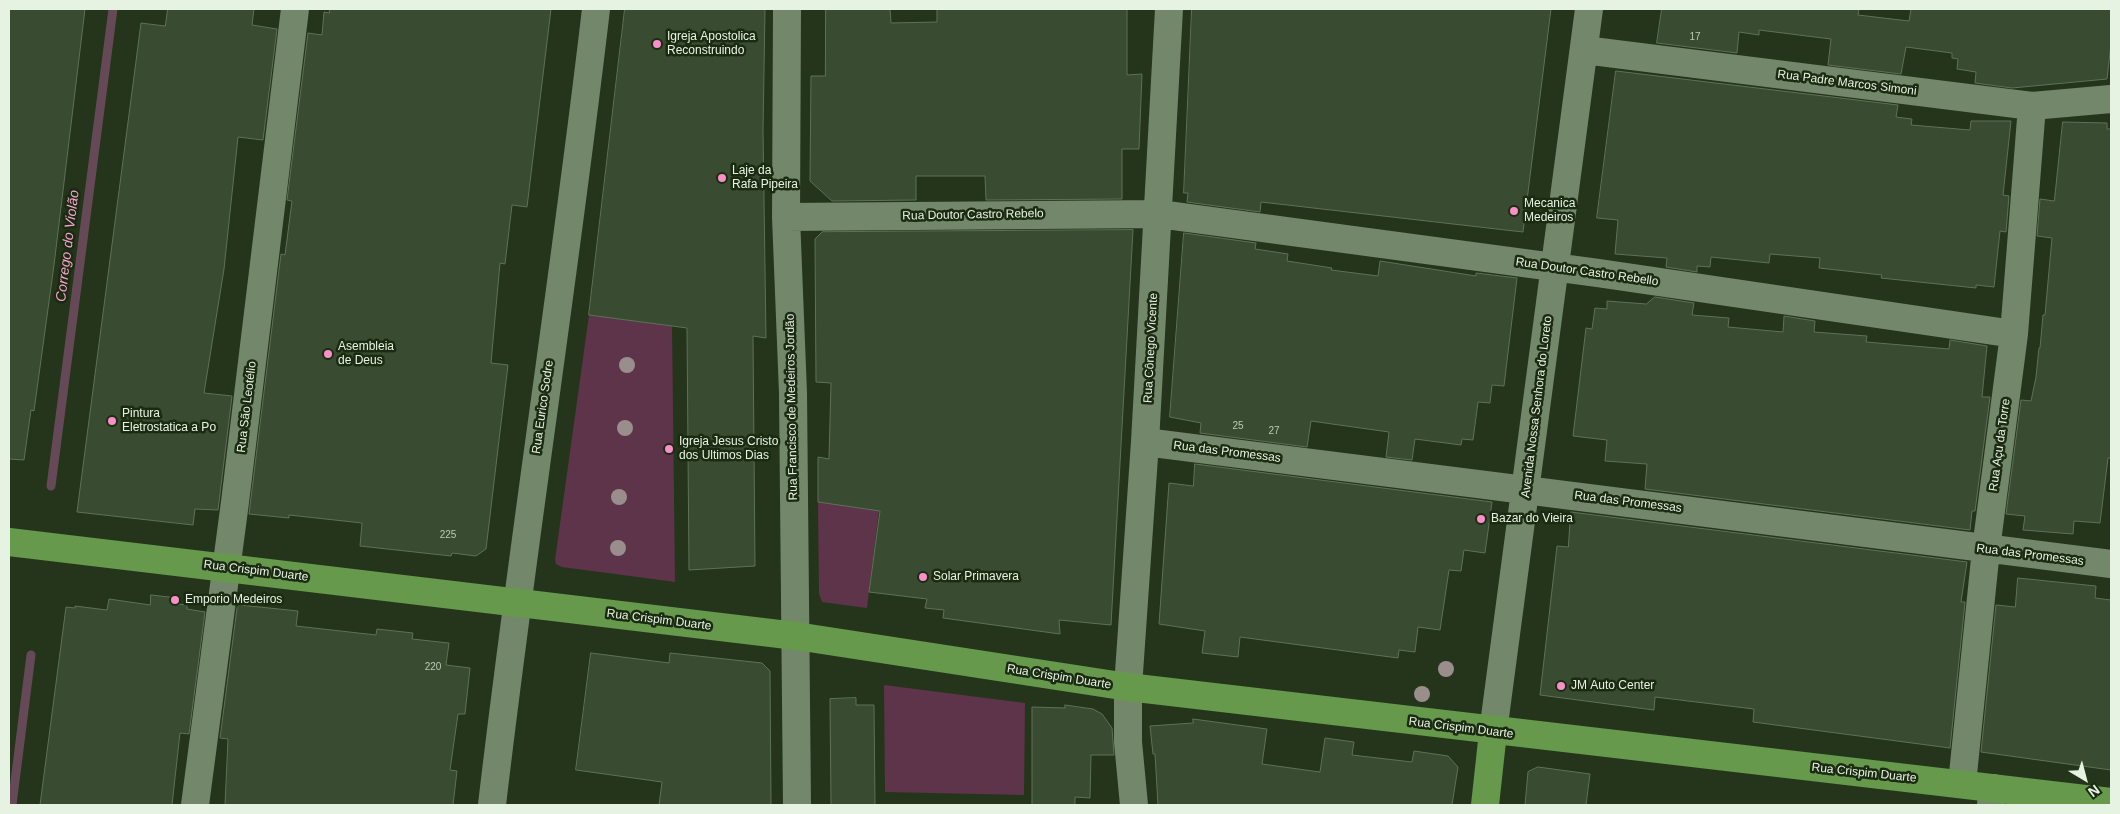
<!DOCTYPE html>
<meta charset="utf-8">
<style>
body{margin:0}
#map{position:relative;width:2120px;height:814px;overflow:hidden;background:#24351c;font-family:Helvetica,sans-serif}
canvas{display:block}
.frame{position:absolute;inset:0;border:10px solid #e7f3e2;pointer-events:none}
.north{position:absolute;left:2060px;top:754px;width:50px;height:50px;-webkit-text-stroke:4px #1a2b12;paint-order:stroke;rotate:143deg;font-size:14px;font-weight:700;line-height:20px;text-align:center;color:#e7f3e2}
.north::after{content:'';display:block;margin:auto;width:18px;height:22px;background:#e7f3e2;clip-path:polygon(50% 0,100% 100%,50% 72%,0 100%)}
</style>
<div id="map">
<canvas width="2120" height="814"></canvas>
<div class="frame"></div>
<div class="north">N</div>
</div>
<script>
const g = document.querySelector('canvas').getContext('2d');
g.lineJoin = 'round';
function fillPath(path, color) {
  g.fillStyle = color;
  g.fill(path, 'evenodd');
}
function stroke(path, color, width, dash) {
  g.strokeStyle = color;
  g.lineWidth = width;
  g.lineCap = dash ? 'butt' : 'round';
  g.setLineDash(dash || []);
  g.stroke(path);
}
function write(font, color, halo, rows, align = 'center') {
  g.font = font + ' Helvetica,sans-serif';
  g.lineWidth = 5;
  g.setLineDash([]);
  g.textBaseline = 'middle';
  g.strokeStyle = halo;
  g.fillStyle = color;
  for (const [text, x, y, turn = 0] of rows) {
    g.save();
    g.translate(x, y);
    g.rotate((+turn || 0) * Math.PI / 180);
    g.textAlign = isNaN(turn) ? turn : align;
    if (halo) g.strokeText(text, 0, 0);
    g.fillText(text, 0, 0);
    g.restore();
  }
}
fillPath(new Path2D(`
 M589 315 672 326 675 582 562 567 556 564 555 560Z
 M818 502 879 510 867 608 822 602 819 594Z
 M884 685 1025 703 1024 795 885 792Z`), '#5e344a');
stroke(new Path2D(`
 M51 486 113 9
 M12 805 31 655`), '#654957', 9);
const building = new Path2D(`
 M9 9H85L54 265 34 411 31 410 24 460 9 459Z
 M168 9H254L252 25 277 29 263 140 238 137 224 269 204 393 232 396 218 510 195 509 193 525 77 512 141 23 165 26Z
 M330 9H551L527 207 512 205 505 264 500 263 491 363 508 365 486 549 476 556 452 553 451 556 360 546 362 523 289 515V518L249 514 281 254 285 255 292 201 287 200 308 33 322 35 324 12 329 13Z
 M625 9H765L763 130 766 338 753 336 755 566 689 570 687 328 589 315Z
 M826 9H890L891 23 937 22V9H1127V75L1142 74 1139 149H1122V199L986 200 985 176H916V200L832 201 810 181 811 76H825Z
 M1192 9H1551L1523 232 1261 202 1260 212 1187 202 1188 193H1184Z
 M1662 9H1859L1858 15 1909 21 1911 9H2111V44L2107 79 2012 88 1975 83 1976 72 1957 69 1958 59 1952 58V53L1906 47 1901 74 1828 65 1831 39 1759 30V35L1739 32 1737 53 1657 43Z
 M1616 71 1898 105 1896 117 1912 119 1911 125 1970 130 1971 121H2011L2003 195 2009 196 2006 232 2000 231 1994 287 1976 285V288L1881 278 1882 275 1819 268 1820 258 1770 254 1769 263 1711 257 1710 267 1697 266V272L1666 267 1667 258 1615 254 1618 220 1597 218Z
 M2063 122 2107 123V129H2111V458H2108L2100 523 2074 521 2073 534 2023 530 2025 516 2006 514 2021 400 2031 401 2036 377 2039 348H2040L2043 315H2045L2052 238 2037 236 2040 199 2054 201Z
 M1133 230 1111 625 1059 620 1060 634 943 618 944 610 925 608 927 599 869 592 880 511 818 502V457L829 459 831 383 816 382 815 239 822 232Z
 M1184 233 1256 243 1255 249 1288 254 1287 261 1332 268 1331 270 1378 276 1380 261 1476 276V273L1517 278 1504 386 1492 385 1490 403 1478 402 1473 440 1462 439 1461 445 1415 439 1412 460 1386 457 1389 432 1311 421 1307 447 1200 433 1201 423 1170 417Z
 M1655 297 1694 303 1692 315 1729 318 1728 327 1783 332 1784 316 1815 321 1814 332 1867 336 1866 342 1949 349 1950 340 1987 346 1982 397H1990L1975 511H1972L1970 530 1645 489 1647 464 1605 461 1607 440 1573 436 1586 328 1592 329 1595 308 1607 309V301L1646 304Z
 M1195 464 1492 502 1485 553 1464 550 1461 571 1449 570 1440 630 1418 627 1415 652 1399 650 1398 658 1240 637 1238 657 1202 653 1205 631 1159 624 1169 483 1193 486Z
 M1571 512 1967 562 1961 602H1965L1950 748 1753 722 1754 709 1655 697 1654 710 1540 695 1557 546 1568 547Z
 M2018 578 2096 586 2095 598 2111 600V770L1981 752 1996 605 2015 607Z
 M151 595 178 598V604L187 605V609L205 612 189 734 180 733 172 805H40L66 607 75 608V606L107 610 109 599 150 605Z
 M240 605 298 611 296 626 376 635 377 629 413 633 412 639 449 643 446 665 470 668 465 714H458L450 770 457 771 453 805H225L228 739 220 738 237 608Z
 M591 653 669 663 670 653 762 663 770 671 771 805H659L662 782 576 770Z
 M856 698V705H874L875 805H831L830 699Z
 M1065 705 1093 709 1102 714 1112 728 1114 755H1091L1090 798 1075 797V805H1032V707L1065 708Z
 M1193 719 1267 729 1262 764 1320 772 1325 738 1354 742 1352 755 1412 762 1414 751 1448 756 1458 767 1452 805H1158L1155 754H1153L1150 726 1193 723Z
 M1538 767 1590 774 1586 805H1525L1528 772Z`);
fillPath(building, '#394b31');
stroke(building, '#5e7255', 1);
stroke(new Path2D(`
 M787 9 786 217 793 393 797 805
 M1584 50 2032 106 2111 99
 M786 217 1159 214 1598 273 2014 334
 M1145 442 2111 564
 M1493 732 1589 9
 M1962 784 1986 549 2014 334 2032 106
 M195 805 235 502 295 9
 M492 805C523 539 565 275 596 9
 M1134 805 1128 742V687L1145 442 1169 9
 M1991 805 1993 788`), '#73886b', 28);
stroke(new Path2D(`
 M9 542 796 636 1128 687 2111 802
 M1485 805 1493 732`), '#66994b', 28);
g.fillStyle = '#9a8e8c';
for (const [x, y] of [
 [627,365],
 [625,428],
 [619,497],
 [618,548],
 [1446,669],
 [1422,694]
]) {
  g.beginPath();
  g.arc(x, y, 8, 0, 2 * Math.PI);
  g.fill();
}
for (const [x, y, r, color] of [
 [657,44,5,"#fa8fc7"],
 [722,178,5,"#fa8fc7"],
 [1514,211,5,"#fa8fc7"],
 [328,354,5,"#fa8fc7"],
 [112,421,5,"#fa8fc7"],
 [669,449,5,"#fa8fc7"],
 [1481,519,5,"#fa8fc7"],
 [923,577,5,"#fa8fc7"],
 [175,600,5,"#fa8fc7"],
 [1561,686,5,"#fa8fc7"]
]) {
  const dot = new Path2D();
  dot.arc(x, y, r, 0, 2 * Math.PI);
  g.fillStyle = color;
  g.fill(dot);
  stroke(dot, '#1a2b12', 2);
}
write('10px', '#bcc9b6', null, [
 ["17",1695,37],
 ["25",1238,426],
 ["27",1274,431],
 ["225",448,535],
 ["220",433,667]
]);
write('12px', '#e7f3e2', '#1a2b12', [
 ["Igreja Apostolica",667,37],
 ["Reconstruindo",667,51],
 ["Laje da",732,171],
 ["Rafa Pipeira",732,185],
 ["Mecanica",1524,204],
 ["Medeiros",1524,218],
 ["Asembleia",338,347],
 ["de Deus",338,361],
 ["Pintura",122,414],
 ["Eletrostatica a Po",122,428],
 ["Igreja Jesus Cristo",679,442],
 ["dos Ultimos Dias",679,456],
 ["Bazar do Vieira",1491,519],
 ["Solar Primavera",933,577],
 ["Emporio Medeiros",185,600],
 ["JM Auto Center",1571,686]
], 'left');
write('12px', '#e7f3e2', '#1a2b12', [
 ["Rua Padre Marcos Simoni",1847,83,7],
 ["Rua Doutor Castro Rebelo",973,215,-1],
 ["Rua Doutor Castro Rebello",1587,272,8],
 ["Rua Cônego Vicente",1151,348,-87],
 ["Rua São Leotélio",247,407,-83],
 ["Rua Eurico Sodre",543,407,-82],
 ["Rua Francisco de Medeiros Jordão",792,407,-91],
 ["Avenida Nossa Senhora do Loreto",1537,407,-83],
 ["Rua Açu da Torre",2000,445,-82],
 ["Rua das Promessas",1227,452,7],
 ["Rua das Promessas",1628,502,7],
 ["Rua das Promessas",2030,555,7],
 ["Rua Crispim Duarte",256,571,7],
 ["Rua Crispim Duarte",659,620,7],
 ["Rua Crispim Duarte",1059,677,9],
 ["Rua Crispim Duarte",1461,728,7],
 ["Rua Crispim Duarte",1864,773,6]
]);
write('italic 14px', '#faa1ce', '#1a2b12', [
 ["Corrego do Violão",68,246,-83]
]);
</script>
